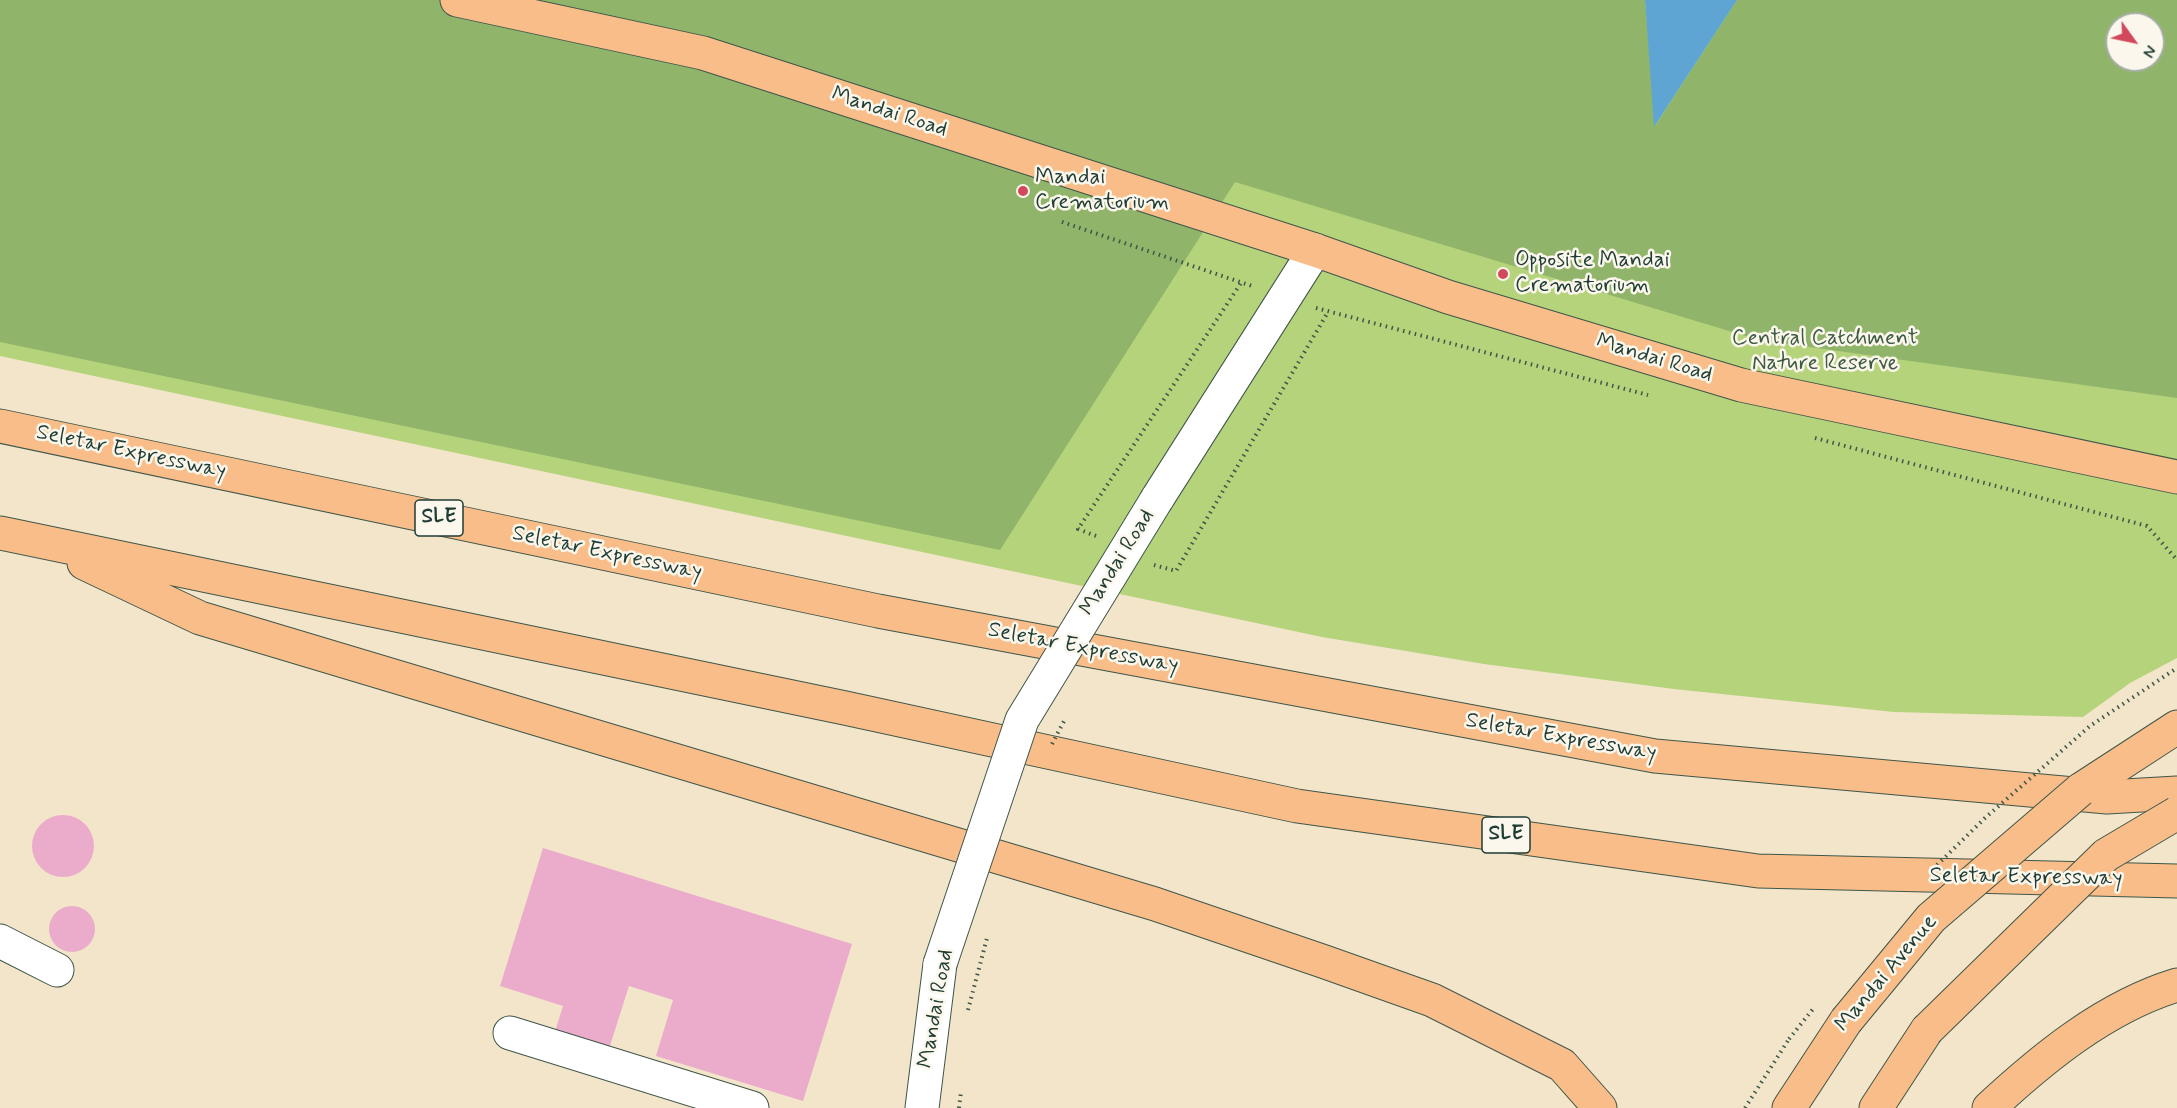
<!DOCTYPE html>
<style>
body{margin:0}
#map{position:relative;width:2177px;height:1108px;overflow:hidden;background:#f2e5ca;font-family:Mynerve,sans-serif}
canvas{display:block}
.north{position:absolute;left:2105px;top:12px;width:60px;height:60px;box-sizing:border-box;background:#fbf7ec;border:2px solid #a3ada2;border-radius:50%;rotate:123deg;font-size:16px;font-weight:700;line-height:24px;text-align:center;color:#1f3d34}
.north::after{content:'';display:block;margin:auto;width:21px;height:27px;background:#d1495b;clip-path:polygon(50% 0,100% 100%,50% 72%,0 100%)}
</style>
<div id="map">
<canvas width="2177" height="1108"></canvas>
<div class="north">N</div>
</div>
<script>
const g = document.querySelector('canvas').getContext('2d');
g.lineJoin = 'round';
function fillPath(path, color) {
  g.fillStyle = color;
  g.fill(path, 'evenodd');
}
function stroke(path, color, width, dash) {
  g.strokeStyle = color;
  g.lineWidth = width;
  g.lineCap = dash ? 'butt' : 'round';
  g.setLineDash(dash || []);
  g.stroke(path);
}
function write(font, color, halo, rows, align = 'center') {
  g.font = font + ' Mynerve,sans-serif';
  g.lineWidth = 5;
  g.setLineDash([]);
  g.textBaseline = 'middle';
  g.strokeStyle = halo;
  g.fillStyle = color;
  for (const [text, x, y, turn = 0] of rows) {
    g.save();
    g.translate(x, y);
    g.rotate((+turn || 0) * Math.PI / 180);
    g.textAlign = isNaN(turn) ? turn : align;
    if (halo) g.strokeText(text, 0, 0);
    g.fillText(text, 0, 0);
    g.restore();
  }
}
fillPath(new Path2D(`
 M0 0H2177V658L2130 683 2083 717 1894 712 1674 689 1484 664 1322 637 0 356ZM2117 24H2153V60H2117Z`), '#b5d37a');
fillPath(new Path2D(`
 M0 0H1645L1655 126 1737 0H2177V398L1759 340 1235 182 1000 550 0 342ZM2117 24H2153V60H2117Z`), '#90b56a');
fillPath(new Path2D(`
 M1645 0H1737L1654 127Z`), '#5ea5d4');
fillPath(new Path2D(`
 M32 846a31 31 0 1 1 62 0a31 31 0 1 1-62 0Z
 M543 848 852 944 803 1101 656 1056 673 1000 629 986 607 1055 553 1038 563 1006 500 986Z
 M49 929a23 23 0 1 1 46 0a23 23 0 1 1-46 0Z`), '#ebaccb');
const minor = new Path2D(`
 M1157 499 1315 250
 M0 941 57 970
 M510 1033 752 1108
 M922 1108 940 964`);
const major = new Path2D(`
 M457 0 703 53 1315 250 1448 297 1741 385 2177 477
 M2080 790 2177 727
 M1789 1108 1846 1021
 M1876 1108 1927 1030`);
const highway = new Path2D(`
 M0 426 878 611 1655 756 2107 797 2177 793
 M0 533 845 708 1297 806 1758 871 2177 881
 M84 563 200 618 1155 904 1325 962 1432 1000 1562 1065 1600 1108
 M1989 1108C2043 1058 2105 1007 2177 985`);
stroke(minor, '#3f564a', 35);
stroke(major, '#3f564a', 35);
stroke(highway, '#3f564a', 35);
stroke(new Path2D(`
 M1062 222 1252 286
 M1316 308 1648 395
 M1815 438 2147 526 2177 560
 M1096 536 1078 529 1241 283
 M1154 565 1176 571 1328 312
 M959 1108 961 1092
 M1745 1108 1789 1039`), '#3f564a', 4, [1.5, 4.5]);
stroke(minor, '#fff', 33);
stroke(major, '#f8bd88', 33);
stroke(highway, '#f8bd88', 33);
const minorBridge = new Path2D(`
 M940 964 1022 720 1157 499`);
const majorBridge = new Path2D(`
 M1846 1021 1931 918 2080 790
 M1927 1030 2106 855 2177 813`);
stroke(minorBridge, '#3f564a', 35, []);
stroke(majorBridge, '#3f564a', 35, []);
stroke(new Path2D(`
 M1052 744 1064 721
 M1937 865 1985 818 2090 726 2177 668
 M968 1010 987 938
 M1789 1039 1813 1009`), '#3f564a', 4, [1.5, 4.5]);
stroke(minorBridge, '#fff', 33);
stroke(majorBridge, '#f8bd88', 33);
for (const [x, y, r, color] of [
 [1023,191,6,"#d1495b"],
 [1503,274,6,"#d1495b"]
]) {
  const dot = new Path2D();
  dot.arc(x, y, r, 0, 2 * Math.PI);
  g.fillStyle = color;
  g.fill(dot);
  stroke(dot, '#fbf7ec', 2);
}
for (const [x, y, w] of [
 [439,518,48],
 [1506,835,48]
]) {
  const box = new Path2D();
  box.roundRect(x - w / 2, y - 18, w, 36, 4.5);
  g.fillStyle = '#fbf7ec';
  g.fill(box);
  stroke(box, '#1f3d34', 1.5);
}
write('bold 21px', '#1f3d34', null, [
 ["SLE",439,518],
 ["SLE",1506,835]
]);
write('22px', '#1f3d34', '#fbf7ec', [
 ["Mandai Road",889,113,18],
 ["Mandai Road",1654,359,17],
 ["Seletar Expressway",131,453,12],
 ["Seletar Expressway",607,554,12],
 ["Mandai Road",1118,563,-58],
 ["Seletar Expressway",1083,649,11],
 ["Seletar Expressway",1561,738,10],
 ["Seletar Expressway",2026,878,1],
 ["Mandai Avenue",1887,974,-50],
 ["Mandai Road",937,1009,-80]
]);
write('22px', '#1f3d34', '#fbf7ec', [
 ["Mandai",1035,178],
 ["Crematorium",1035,203],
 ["Opposite Mandai",1515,261],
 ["Crematorium",1515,286]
], 'left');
write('22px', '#3d5b42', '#fbf7ec', [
 ["Central Catchment",1825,339],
 ["Nature Reserve",1825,364]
]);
</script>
